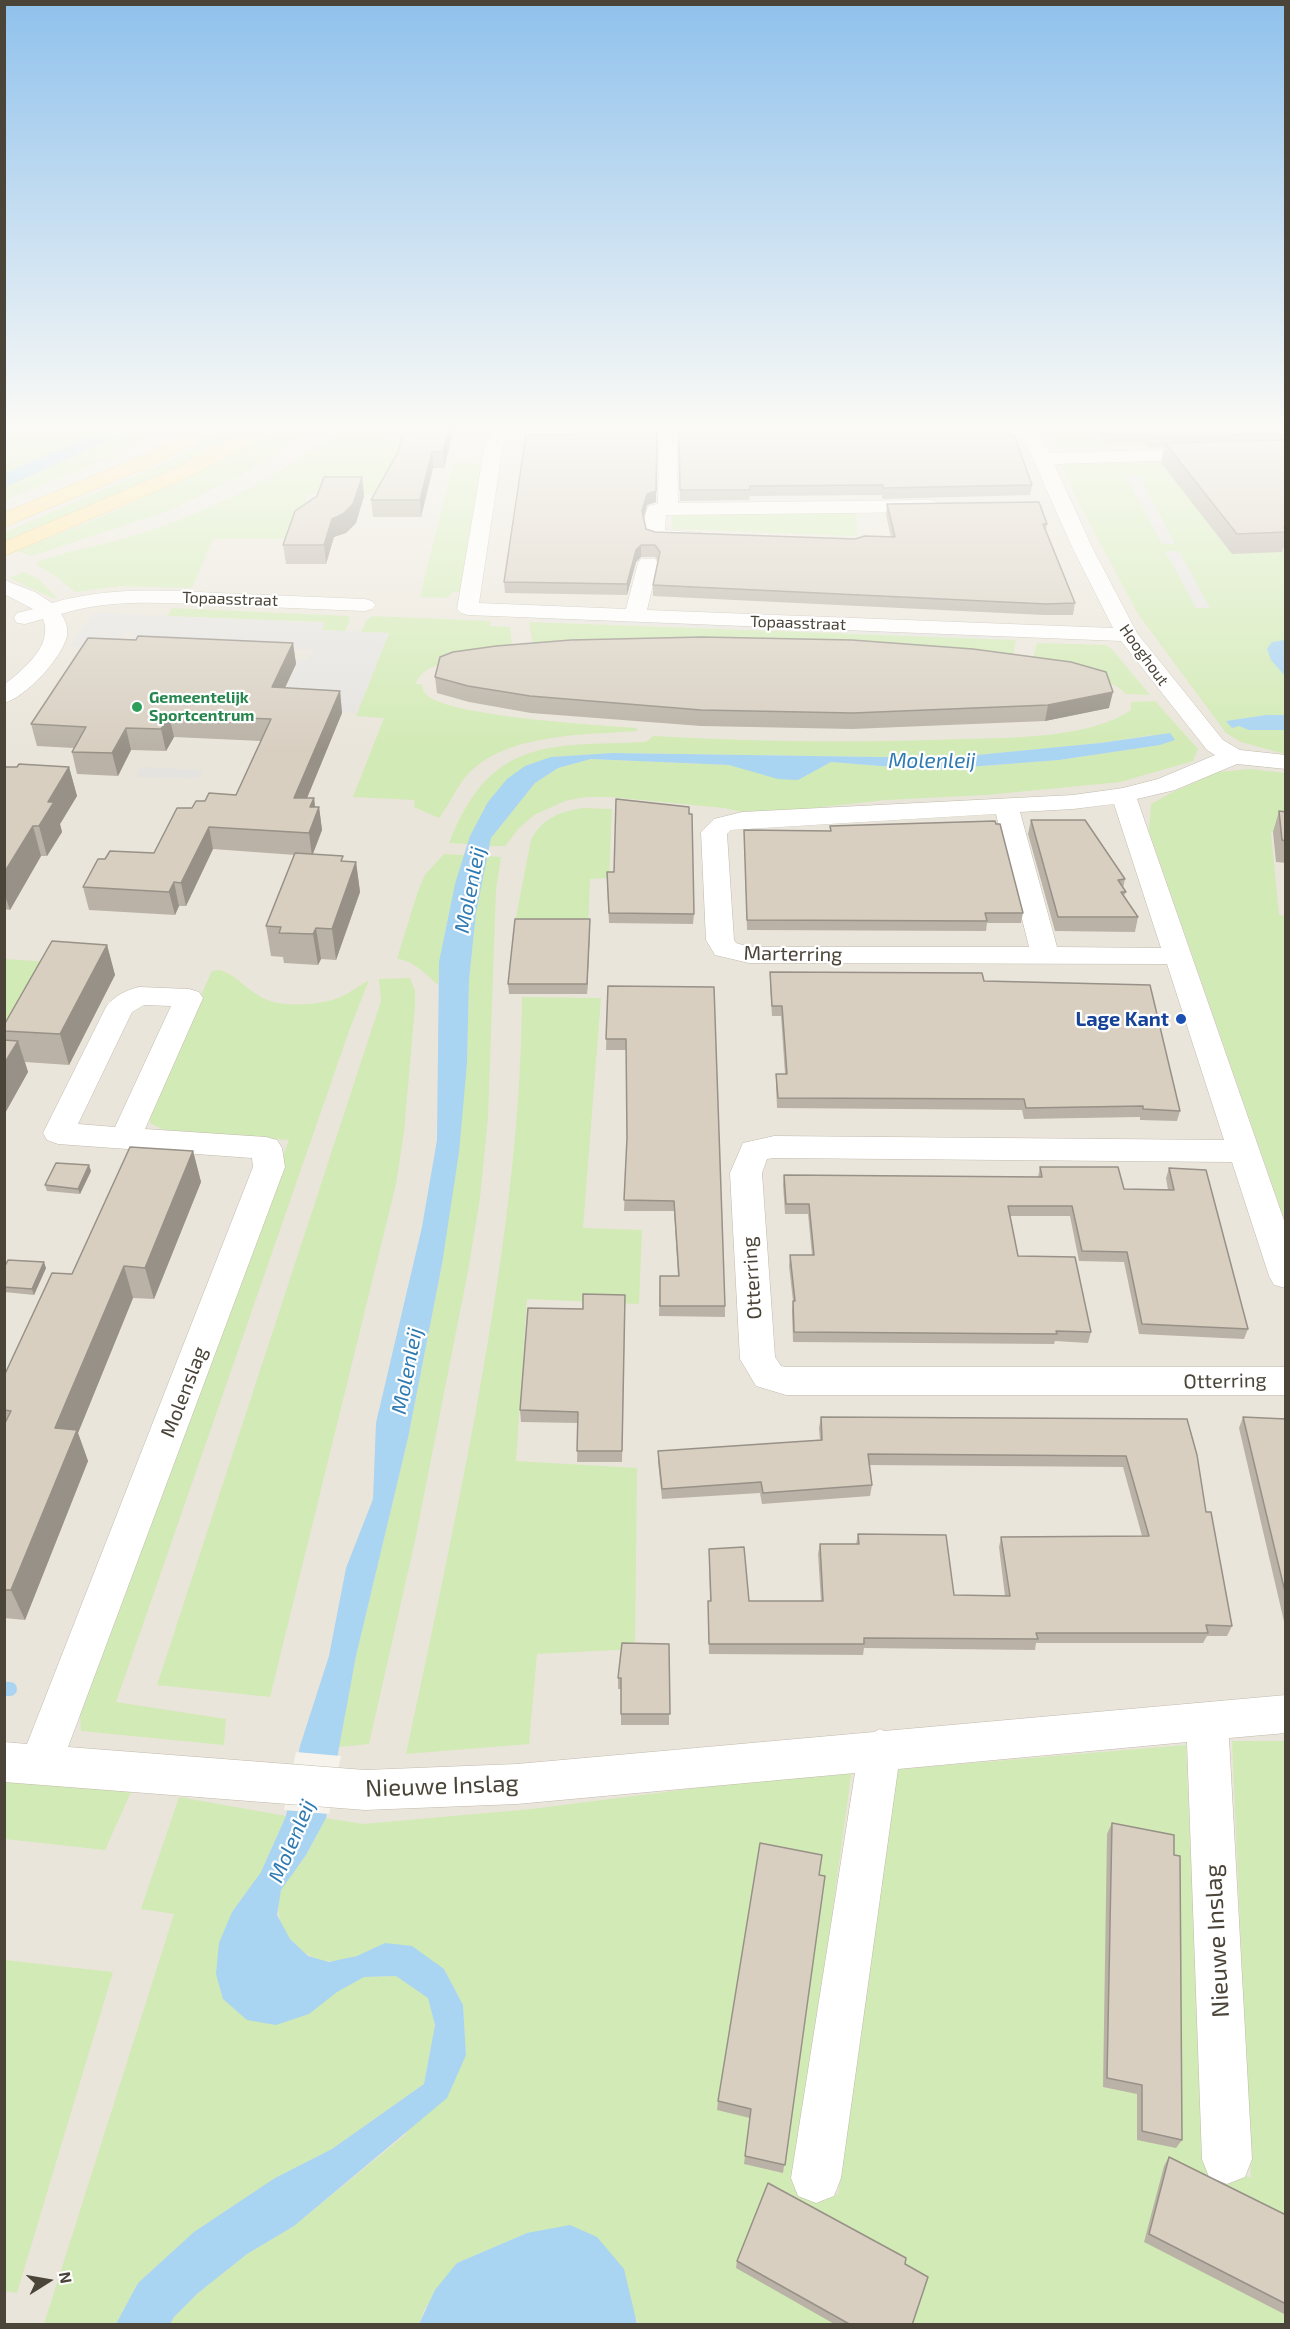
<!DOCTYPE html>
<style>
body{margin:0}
#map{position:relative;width:1290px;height:2329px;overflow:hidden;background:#f6f3ec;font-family:"Exo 2",sans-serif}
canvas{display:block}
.frame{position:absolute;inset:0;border:6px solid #4b4439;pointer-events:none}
.north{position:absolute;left:18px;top:2251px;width:60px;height:60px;-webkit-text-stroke:4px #fff;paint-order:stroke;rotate:79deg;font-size:16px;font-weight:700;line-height:24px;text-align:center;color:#4b4439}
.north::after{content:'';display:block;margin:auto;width:21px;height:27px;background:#4b4439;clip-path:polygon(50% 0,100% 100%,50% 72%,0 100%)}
</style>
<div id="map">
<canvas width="1290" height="2329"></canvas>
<div class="frame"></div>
<div class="north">N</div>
</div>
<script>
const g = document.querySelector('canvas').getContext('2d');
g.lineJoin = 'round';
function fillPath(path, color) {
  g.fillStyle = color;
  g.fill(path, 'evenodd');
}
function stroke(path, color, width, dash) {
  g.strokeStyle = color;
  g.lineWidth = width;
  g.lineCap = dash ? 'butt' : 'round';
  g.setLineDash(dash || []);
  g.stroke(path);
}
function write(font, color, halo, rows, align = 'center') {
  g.font = font + ' "Exo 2",sans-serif';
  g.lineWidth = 4.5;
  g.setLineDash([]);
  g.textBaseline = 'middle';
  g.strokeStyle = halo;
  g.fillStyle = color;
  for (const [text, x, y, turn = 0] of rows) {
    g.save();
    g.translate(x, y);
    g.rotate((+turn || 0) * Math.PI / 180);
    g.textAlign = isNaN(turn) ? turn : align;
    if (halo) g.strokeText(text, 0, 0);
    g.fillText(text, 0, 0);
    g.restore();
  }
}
fillPath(new Path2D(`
 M5 424H1285V2324H5Z`), '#eae5da');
fillPath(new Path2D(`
 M5 424H118L5 473Z
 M145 424H182L124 452 5 500 4 487Z
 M229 424H259L161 476 5 542 4 533 172 460Z
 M295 424H320L252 470 166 512 31 556 17 551 122 508 216 462 274 432Z
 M346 424H394L390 440H403L390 494H308L292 539H213L192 588 122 586 75 592 57 577 37 565V562C74 549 114 543 152 530 220 507 290 470 346 424Z
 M1043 424H1147L1160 447 1058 448Z
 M1285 455V754L1241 742 1226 733 1138 614 1084 513 1060 463Z
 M453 463 483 464 460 592H453L446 598 420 597Z
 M673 511 856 512 857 536 672 529Z
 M24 572 38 579 57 598 50 597 9 578Z
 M172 608 349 616 350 620 345 631 322 630 324 622 167 616Z
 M372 616 490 621V626L510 627 513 652C489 655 423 657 416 684H422C423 689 424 693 428 696 456 717 597 725 637 728V731C587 735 513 733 473 769 458 782 451 803 439 818L414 807 415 800 353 797 384 718 356 716 389 633 361 632 367 620Z
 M529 622 1016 640 1011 667 535 658Z
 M1037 643 1105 645 1111 648 1150 695 1126 694C1107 673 1059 672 1031 667Z
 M1155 701 1198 749 1193 761 1120 782 986 795 886 800 794 810 743 812 724 808 610 797H586L565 801 534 815 519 828 505 846H489L491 838 535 783 558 768 591 759 729 765 798 780 831 762 930 770 1059 760 1160 745 1152 735 1100 743 946 758 612 753 551 757 488 802 468 844 449 843C491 737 547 746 646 742L653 736C756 742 859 743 962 739 1010 738 1091 738 1131 710V702Z
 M1251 769 1285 773V831L1271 832 1279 915 1286 916 1285 1221 1149 831 1151 804 1171 793 1218 772Z
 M584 808 612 809 609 878 590 879 588 926 514 927 531 840C542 818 561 811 584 808Z
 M444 854 464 855C452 897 441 941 438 985 427 975 413 960 397 959L418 891 425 875Z
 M486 856 501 857 496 889 488 1118 480 1198 468 1271 415 1541 369 1744 339 1747 356 1656 408 1438 442 1264 467 1063 469 980 476 913Z
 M5 959 50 962 5 1041Z
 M220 970C236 975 247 990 263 998 279 1007 310 1005 328 1001 343 998 356 988 369 980L349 1031 116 1702 226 1719 224 1745 81 1731 80 1716 289 1140 164 1130 150 1123 148 1111 212 971Z
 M410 978 415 991V1006L404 1132 396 1184 270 1697 157 1685 381 1001 379 979Z
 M522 997 601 998 583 1228 642 1230 639 1304 527 1299 516 1461 637 1468 635 1649 537 1654 529 1744 406 1754C430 1641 454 1529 475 1416 500 1277 521 1139 522 997Z
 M1232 1741H1285V2324H637L638 2320 527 2233 457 2263 424 2310 419 2324H170L174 2317 198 2293 247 2254 294 2226 405 2135 466 2055 463 2005 444 1969 385 1943C368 1951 346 1964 327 1961 295 1957 268 1920 282 1889 287 1877 299 1867 306 1855 313 1844 319 1830 326 1818L363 1824 532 1809 852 1768 797 2174 838 2195 888 1770 1186 1745 1204 2157 1251 2178Z
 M5 1779 131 1792 105 1850 5 1839Z
 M179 1797 286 1816 261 1872 232 1912 337 1992 364 1977 396 1976 428 1997 435 2025 424 2084 332 2149 275 2178 194 2232 138 2283 116 2324H44L174 1914 141 1909Z
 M5 1960 113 1972 17 2293 4 2291Z`), '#d2eab5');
fillPath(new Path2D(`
 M1125 475H1139L1175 544H1162Z
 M1165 551H1179L1210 608H1196Z
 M93 613 236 619 221 646 128 642 134 632 126 631 113 649 70 647Z
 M533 616 1006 636 1000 639 537 620Z
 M238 619 325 623 322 630 389 633 357 713 276 709 299 660H308L312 650 223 646Z
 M141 767 202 770 198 779 136 777Z`), '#e5e3e0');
fillPath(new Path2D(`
 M118 424H145L5 487V473Z
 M1285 640H1286L1285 676 1271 660 1267 649 1272 642Z
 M1266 715H1285V730H1249L1239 726 1232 728 1226 721Z
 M1170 733 1175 740 1160 745 1059 760 930 770 831 762 798 780 778 779 729 765 591 759 558 768 535 783 491 838 476 913 469 980 467 1063 459 1152 442 1264 408 1438 356 1656 326 1818 306 1855 281 1890 277 1915 290 1939 308 1956 329 1962 357 1956 385 1943 412 1946 444 1969 463 2005 466 2055 447 2098 294 2226 247 2254 198 2293 174 2317 170 2324H116L138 2283 194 2232 275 2178 332 2149 424 2084 435 2025 428 1998 396 1976 364 1977 337 1992 309 2014 276 2025 247 2020 223 1999 216 1974 219 1943 232 1912 261 1872 286 1816 300 1746 329 1656 346 1568 373 1499 376 1423 422 1227 437 1140 439 962 455 884 464 855 470 836 488 802 507 779 525 766 551 757 612 753 946 758 1100 743Z
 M570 2225 597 2237 624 2269 637 2324H419L435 2290 457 2263 527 2233Z`), '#a9d4f2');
fillPath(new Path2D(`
 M296 1752 341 1756 329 1814 284 1810Z`), '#f6f3ec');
stroke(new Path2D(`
 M4 1689H10`), '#a9d4f2', 14);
const minor = new Path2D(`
 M1017 424H1035L1049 453 1286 446V457L1054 464 1093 549 1137 633 1223 740 1240 750 1286 755V769L1237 764 1175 790 1137 799 1286 1226V1288L1274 1285 1269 1276 1232 1162 774 1158 767 1159 762 1173 775 1357 781 1366 786 1367H1286V1395H786L756 1386 740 1359 730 1173 743 1143 774 1136 1224 1140 1167 964 749 963 715 955 706 940 701 832 714 819 742 812 1073 795 1123 788 1158 779 1215 755 1207 750 1121 641 468 615 461 613 457 609 485 444 492 434 508 430 721 429 727 430 730 434 727 438 677 440 678 503 931 500 938 502 941 506 938 510 931 512 666 515 665 530 702 533 705 537 702 541C686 545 664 543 648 539 643 532 644 513 649 506L658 504 659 440H509L503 444 479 603 626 609 638 563 641 559H655L658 563 647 610 1113 628 1073 549 1024 439H960L954 438 951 434 954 430 960 429H1019ZM1114 804 1161 948 1057 947 1020 812 1073 809ZM996 814 1029 947H749L736 943 734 940 727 834 731 830Z
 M4 580 35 592 52 603C107 587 161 590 217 593 267 595 316 597 365 599L372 601 376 605 372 609 365 611C316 609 266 607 217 605 165 603 112 598 61 614 66 621 68 627 67 636 62 658 26 697 4 703V685C22 670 54 646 43 619L25 624 17 623 14 618 17 613 33 609 4 594Z
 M139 987 189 989 199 992 203 998 145 1129 266 1137 277 1140 282 1148 285 1167 68 1747 365 1770 517 1764 874 1732 880 1729 884 1731 1286 1695V1733L1229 1738 1252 2159 1245 2177 1227 2184 1209 2177 1202 2159 1187 1742 898 1769 841 2178 834 2196 816 2203 798 2196 791 2178 855 1773 517 1804 365 1810 4 1782V1742L27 1744 253 1167 252 1158 58 1144 47 1140 43 1133 106 1007C113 996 127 990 139 987ZM144 1005 171 1006 115 1127 78 1124 132 1012Z`);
const major = new Path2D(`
 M204 424H227L225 428 153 465 4 527V513L139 457Z
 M261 424H284L282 428 191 476 4 556V542L177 468Z`);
stroke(minor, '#c2bbae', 1);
stroke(major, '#e6c16a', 1);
fillPath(minor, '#fff');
fillPath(major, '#ffe39c');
fillPath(new Path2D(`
 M455 424 444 468H433L421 517H373L371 500Z
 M575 424H992V427L575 426Z
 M1090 424H1286V548H1283L1282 552 1232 554 1161 463 1164 447 1149 448 1144 442 1104 443Z
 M679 431 1032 485 1030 495 882 499V495L750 496 749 500 680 501Z
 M526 435 656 502 647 505 644 518 646 529 655 532 855 539 891 537 886 515 887 504 1047 524 1046 530 1075 603 1073 615H1044L653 596V585L658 561 655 557H641L636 562 627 595 505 593 504 582Z
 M362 477 364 496 356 523 346 533 334 537 326 564H286L283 545Z
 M136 640 293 643 296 664 285 688 340 691 342 713 307 798H314L315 807H319L322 830 313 854 344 861 356 862 360 892 336 960 321 959 318 965 284 963 283 957 271 956 266 926 295 855 213 849 186 906H179L175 915 89 910 83 887 105 859 154 853 192 808 205 801 236 795 261 741 174 737 166 751 131 750 118 776 77 774 72 752 74 748 37 746 31 724Z
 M440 657 1109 708 1045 721 852 729 701 726 531 713 469 702 437 693 435 677Z
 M4 767H69L77 796 60 824 62 832 47 856H41L10 910 4 909Z
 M1279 811 1286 812V863L1276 862 1273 832Z
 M1031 820 1125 879 1123 888 1126 892 1124 896 1138 917 1135 932 1055 931 1028 834Z
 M830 826 1023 913 1021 923H987L986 931 747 930 744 830 830 831Z
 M607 882 694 914 693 924 609 923Z
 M590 919 587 994H509L508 984Z
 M107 945 115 975 69 1065 25 1062 28 1072 4 1115V1025Z
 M770 972 984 981 1180 1111 1177 1121 1140 1120V1117L1024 1119 1022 1110 777 1108 776 1085V1074H785L781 1016H772L770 983Z
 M608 986 725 1306V1317L659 1316 660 1276H678L674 1211H624L627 1139 626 1050H606Z
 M193 1151 201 1182 154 1299 133 1298 78 1433 88 1461 25 1620 4 1618V1376L72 1274Z
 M1040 1167 1124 1189 1168 1190 1166 1178 1169 1168 1248 1329 1244 1339 1139 1334 1124 1262 1079 1261 1070 1216H1010L1018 1256 1091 1332 1088 1343 1055 1341 1054 1344 793 1342 792 1311 793 1301 789 1266 790 1255H812L808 1214H785L783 1185 784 1175 1038 1177Z
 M91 1171 80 1194 47 1191 45 1185Z
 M4 1268H46L34 1295 4 1292Z
 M625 1306 622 1462H577L578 1423 521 1422 520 1410 583 1309Z
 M821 1417 1187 1419 1206 1512 1232 1626 1227 1636H1207L1203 1643H1036L1035 1650 864 1648 863 1655 709 1654 708 1611V1601H710L709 1549 749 1601H821L818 1554 820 1544H856L858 1534 954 1595 1005 1596 999 1547 1001 1537 1142 1536 1123 1467 869 1465 872 1485 870 1496 762 1504 760 1493 662 1499 658 1462V1451L820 1441 819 1428Z
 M1243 1417 1286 1419V1630L1239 1428Z
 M669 1644V1725H621V1689H618V1678Z
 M1112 1823 1174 1855 1182 2140 1176 2148 1137 2140V2094L1103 2087 1107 1834Z
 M819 1875 825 1876 783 2173 744 2164 750 2118 717 2110 718 2101Z
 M1169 2157 1286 2215V2315L1144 2242 1164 2166Z
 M737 2261 905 2264 912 2325H836L736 2268Z`), '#bab2a6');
fillPath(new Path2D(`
 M450 424H455L444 468 443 452Z
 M657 431 656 502 647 505 642 523V511Z
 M432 452 433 468 421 517 420 500Z
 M362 477 364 496 356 523 346 533 334 537 326 564 324 545 332 519Z
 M641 545V557L636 562 627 595V584L636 550Z
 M293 643 296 664 275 709 272 687Z
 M340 691 342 713 298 820 294 798Z
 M1113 692 1109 708 1045 721 1048 705Z
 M169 715 174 737 166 751 161 729Z
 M126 728 131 750 118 776 112 753Z
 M69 767 77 796 60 824 62 832 47 856 39 826 48 802Z
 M314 798 316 814 319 807 322 830 312 856 309 833 310 807Z
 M33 826 41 856 10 910 4 893V873Z
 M209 827 213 849 186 906 181 883Z
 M356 862 360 892 336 960 332 929Z
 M174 882 179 906 175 915 169 892Z
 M590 919V930L587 994V984Z
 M316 928 321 959 318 965 313 934Z
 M107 945 115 975 69 1065 60 1034Z
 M18 1041 28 1072 4 1115V1064Z
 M193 1151 201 1182 154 1299 145 1268Z
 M89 1165 91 1171 80 1194 78 1189Z
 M44 1262 46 1268 34 1295 32 1289Z
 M124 1266 133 1298 78 1433 88 1461 25 1620 11 1590 55 1428Z`), '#979187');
const building = new Path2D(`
 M414 424H450L443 452H432L420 500H371L398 452 402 434 411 433Z
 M1099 424H1286V427H1281L1286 432V434L1151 438 1146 432 1106 434Z
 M574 431H657L656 491 647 494 642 511 646 529 655 532 855 539 865 536 895 537 887 504 1039 502 1047 524H1043L1075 603 1046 604 653 585 660 552 655 545H641L636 550 627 584 504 582 526 435H573Z
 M679 431H1001L1004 435H1014L1032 485 883 488V485L750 486V490H680Z
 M1286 440V527H1284L1286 532 1237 534 1165 443Z
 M324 477H362L353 504 343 514 332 519 324 545H283L295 511 317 496Z
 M138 636 293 643 272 687 340 691 294 798H314L310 807H319L309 833 209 827 181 883 174 882 169 892 83 887 98 859H105L110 851 154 853 177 808H192L196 801H205L209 793 236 795 271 719 169 715 161 729 126 728 112 753 72 752 86 727 31 724 88 638 136 640Z
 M702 637 852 640 973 649 1071 662 1106 672 1113 692 1048 705 853 713 701 710 530 696 468 686 435 677 440 657 453 652 496 646 571 640Z
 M19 764 69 767 48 802H54L39 826H33L4 873V767H17Z
 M616 799 689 807V814H692L694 914 609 913 607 872H614Z
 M1279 811 1286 812V841L1282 840Z
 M1031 820H1085L1125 879 1118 880 1126 892H1121L1138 917H1058Z
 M995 821 996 824H1000L1023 913H985L987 921 747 920 744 830 831 831 830 826Z
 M295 853 343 856 341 861 356 862 332 929 316 928 313 934 279 933 281 927 266 926Z
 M515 919H590L587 984H508Z
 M52 941 107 945 60 1034 4 1031V1025Z
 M770 972 982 973 984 981 1150 985 1180 1111 1143 1109V1106L1026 1108 1024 1099 778 1098 776 1074H787L782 1006H772Z
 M608 986 714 987 725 1306H660V1276H679L674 1201 624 1200 627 1138 626 1039H606Z
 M4 1040 18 1041 4 1064Z
 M130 1147 193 1151 145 1268 124 1266 55 1428 77 1430 11 1590H4V1425L11 1411 4 1410V1376L52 1273 72 1274Z
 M56 1163 89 1165 78 1189 45 1185Z
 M1040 1167H1118L1124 1189 1174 1190 1169 1168 1206 1170 1248 1329 1142 1324 1127 1252 1082 1251 1072 1206H1008L1018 1256 1075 1257 1091 1332 1056 1331 1057 1334 794 1332 793 1301H795L790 1255H814L809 1204H786L784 1175 1042 1177Z
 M8 1260 44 1262 32 1289 4 1287V1268Z
 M583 1294 625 1295 622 1451H577L578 1412 520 1410 528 1308 583 1309Z
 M821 1417 1187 1419 1197 1455 1206 1512H1211L1232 1626 1206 1625 1208 1633H1036L1038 1639 864 1638V1644H709L708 1601H711L709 1549 744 1547 749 1601H823L820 1544H859L858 1534 946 1535 954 1595 1010 1596 1001 1537 1149 1536 1126 1456 868 1454 872 1485 763 1493 761 1482 662 1489 658 1451 822 1440Z
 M1243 1417 1286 1419V1596Z
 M622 1643 669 1644 670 1714H621V1678H618Z
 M1112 1823 1174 1835V1855L1180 1856 1182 2140 1142 2131V2085L1107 2078Z
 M760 1843 822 1855 819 1875 825 1876 785 2165 745 2156 751 2109 718 2101Z
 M1169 2157 1286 2215V2304L1149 2234Z
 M768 2183 906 2258 905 2264 928 2277 912 2325H851L737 2261Z`);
fillPath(building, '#d8cfc1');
stroke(building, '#979187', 1.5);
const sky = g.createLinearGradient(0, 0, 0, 750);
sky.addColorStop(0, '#8fc1ec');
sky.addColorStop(0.57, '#fbfaf6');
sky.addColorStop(1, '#fbfaf600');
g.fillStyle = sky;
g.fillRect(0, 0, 1290, 750);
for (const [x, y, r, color] of [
 [137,707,6,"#2e9e5b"],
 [1181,1019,6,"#1a4fb4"]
]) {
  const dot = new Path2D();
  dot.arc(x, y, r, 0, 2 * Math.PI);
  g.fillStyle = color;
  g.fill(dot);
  stroke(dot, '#fff', 2);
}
write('16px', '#4b4439', '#fff', [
 ["Topaasstraat",230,599,2],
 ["Topaasstraat",798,623,2],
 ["Hooghout",1144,655,54]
]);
write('bold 16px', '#27864d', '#fff', [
 ["Gemeentelijk",149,698],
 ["Sportcentrum",149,716]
], 'left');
write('20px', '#4b4439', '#fff', [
 ["Marterring",793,954,1],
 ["Otterring",752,1278,-94],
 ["Otterring",1225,1381,-1],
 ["Molenslag",184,1392,-69]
]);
write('bold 20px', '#164399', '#fff', [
 ["Lage Kant",1169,1019]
], 'right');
write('italic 21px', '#2e7ab2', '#fff', [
 ["Molenleij",932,761],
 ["Molenleij",470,890,-79],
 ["Molenleij",407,1371,-79],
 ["Molenleij",292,1841,-67]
]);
write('24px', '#4b4439', '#fff', [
 ["Nieuwe Inslag",442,1786,-2],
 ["Nieuwe Inslag",1217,1941,-93]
]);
</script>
